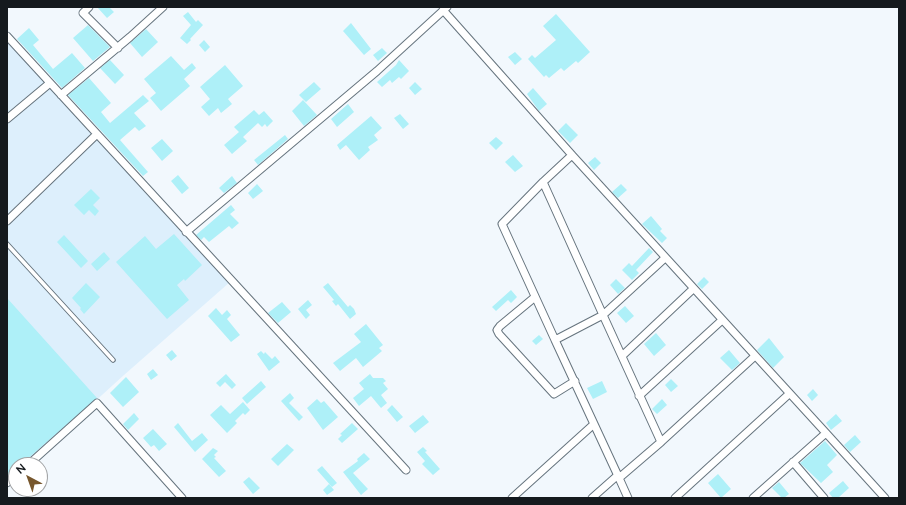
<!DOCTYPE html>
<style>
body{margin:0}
#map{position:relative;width:906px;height:505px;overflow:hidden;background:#f2f8fd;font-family:Lato,sans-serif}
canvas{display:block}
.frame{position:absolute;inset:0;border:8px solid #151a1e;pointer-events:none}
.north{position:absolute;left:8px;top:457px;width:40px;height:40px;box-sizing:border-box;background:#fff;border:1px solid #a1a3a5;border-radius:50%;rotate:319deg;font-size:11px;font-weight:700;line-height:16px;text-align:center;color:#151a1e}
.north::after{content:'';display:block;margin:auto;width:14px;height:18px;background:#77572d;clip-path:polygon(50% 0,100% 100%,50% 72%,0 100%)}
</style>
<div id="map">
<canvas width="906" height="505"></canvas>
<div class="frame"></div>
<div class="north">N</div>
</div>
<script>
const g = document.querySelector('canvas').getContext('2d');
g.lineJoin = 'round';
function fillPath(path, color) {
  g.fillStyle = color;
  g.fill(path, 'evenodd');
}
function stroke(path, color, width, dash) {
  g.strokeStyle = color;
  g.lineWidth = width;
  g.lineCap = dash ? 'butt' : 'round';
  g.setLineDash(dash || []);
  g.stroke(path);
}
fillPath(new Path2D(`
 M7 36 230 282 124 375 25 465H16V474L7 482Z`), '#ddeffc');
fillPath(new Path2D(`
 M97 7H109L114 12 107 18Z
 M188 12 196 22 198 20 203 25 190 39 191 40 187 44 180 38 191 25 183 16Z
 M556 14 590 52 578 63 576 61 564 71 561 68 549 78 546 75 544 77 528 59 532 55 535 58 556 40 543 26Z
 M351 23 371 49 364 55 343 31Z
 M88 25 110 47 93 61 73 38Z
 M29 28 39 40 33 45 53 69 72 53 85 68 62 88 17 39Z
 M146 29 158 42 142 57 130 43Z
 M204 40 210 47 205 52 199 45Z
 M382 48 387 53 378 61 373 55Z
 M515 52 522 59 515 65 508 57Z
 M171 56 184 70 192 63 196 68 184 79 190 86 161 111 150 98 156 93 144 79Z
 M110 60 124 75 115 84 100 68Z
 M399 60 409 71 401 79 399 77 392 83 390 80 382 87 377 82 396 65Z
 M225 65 243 86 228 99 232 104 221 113 218 108 209 116 201 107 210 99 200 87Z
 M89 78 111 103 101 112 110 123 143 95 149 101 134 113 146 126 139 131 135 127 120 140 148 172 143 176 68 95Z
 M314 82 321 89 306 102 299 95Z
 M415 82 422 89 415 95 409 88Z
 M533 88 547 104 539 111 527 94Z
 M303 100 317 115 304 126 292 111Z
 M348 104 354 112 337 127 331 119Z
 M254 110 259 115 264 111 273 121 267 127 265 124 262 127 258 123 243 137 247 141 232 154 224 145 239 132 234 127Z
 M400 114 409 124 403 129 394 118Z
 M371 116 382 128 374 135 378 140 368 147 370 150 359 160 346 145 340 150 337 145Z
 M566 123 578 135 570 143 558 131Z
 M285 135 288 139 258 165 254 160Z
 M496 137 503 143 496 150 489 143Z
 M162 139 173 151 162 161 151 148Z
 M513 155 523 166 515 172 505 162Z
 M595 157 601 163 594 170 588 163Z
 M178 175 189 188 182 194 171 181Z
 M232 176 237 183 224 193 219 188Z
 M257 184 263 191 253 199 248 193Z
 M621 184 627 190 618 198 612 192Z
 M91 189 100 198 93 205 99 211 95 216 89 210 84 215 74 205Z
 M231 205 235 210 230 214 239 223 232 229 229 226 209 242 204 237 201 240 196 235Z
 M651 216 662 229 660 231 667 238 662 243 642 224Z
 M174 234 202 265 185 281 184 279 177 285 189 300 167 319 116 262 145 236 156 249Z
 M64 235 88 261 81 268 57 242Z
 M649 248 653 252 636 270 639 273 632 280 622 270 629 263 632 266Z
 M104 252 110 259 97 271 91 264Z
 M704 277 709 282 702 289 697 284Z
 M616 279 625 288 618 294 610 285Z
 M86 283 100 297 84 314 80 309 81 308 72 298Z
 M328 283 348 307 350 305 354 309 356 314 350 319 338 304 336 306 332 301 334 300 323 287Z
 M511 290 517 297 511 303 508 300 496 311 492 307Z
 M7 298 97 398 25 461 23 465H16V470L7 476Z
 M308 300 312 305 306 310 310 315 306 319 298 309Z
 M282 302 291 312 278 323 268 313Z
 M625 306 634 316 626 323 617 313Z
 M216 308 222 315 227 310 231 315 227 319 240 335 231 342 208 316Z
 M366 324 383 345 379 348 382 351 363 367 356 358 340 371 333 363 361 342 354 334Z
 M656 333 666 345 654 356 644 344Z
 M539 335 543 339 536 345 532 341Z
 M769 338 784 357 773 368 757 350Z
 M172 350 177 356 171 361 166 355Z
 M729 350 740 363 732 370 720 358Z
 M261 351 264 354 265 352 272 359 275 356 280 362 269 371 257 354Z
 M153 369 158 375 151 380 147 374Z
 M226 374 236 385 232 389 225 382 220 387 216 383Z
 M370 374 373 378H383L386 381 383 383 388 389 381 395 387 403 381 408 371 396 359 406 353 398 364 389 359 383Z
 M126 377 139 392 123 407 110 393Z
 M671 379 678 386 671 392 665 385Z
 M261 381 266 387 247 404 242 398Z
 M602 381 607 392 593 399 587 388Z
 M813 389 818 395 812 401 807 395Z
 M290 393 294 398 289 403 303 417 299 421 281 401Z
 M317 399 321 403 324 401 338 417 323 430 307 408Z
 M662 399 667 405 657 414 652 409Z
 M243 402 250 410 245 415 243 413 235 421 237 423 227 433 210 415 221 405 230 414Z
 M392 405 403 417 397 422 387 410Z
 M134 413 139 419 128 430 123 424Z
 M836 414 842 421 831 430 826 423Z
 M423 415 429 422 415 433 409 426Z
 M178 423 192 441 202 433 208 440 195 452 174 427Z
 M352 423 358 429 342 443 338 439 342 435 340 434Z
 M153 429 167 444 159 451 154 445 151 447 143 438Z
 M855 435 861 442 850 452 844 445Z
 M825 441 837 455 827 465 833 472 821 483 800 463Z
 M287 444 294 450 278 466 271 459Z
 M423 447 427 451 425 452 440 469 433 475 422 464 425 461 417 452Z
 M213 448 218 451 214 455 216 457 214 458 226 471 219 477 202 459Z
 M364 453 370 459 353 473 368 489 361 495 343 472 358 461 357 459Z
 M322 466 337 483 332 487 317 470Z
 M718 474 731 489 721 498 708 483Z
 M249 477 260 488 253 494 243 482Z
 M843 481 849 488 838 498H833L829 493Z
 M779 482 789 494 784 498H782L772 488Z
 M329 484 334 490 327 495 323 490Z`), '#aef0f8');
const service = new Path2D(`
 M7 244 113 360`);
const minor = new Path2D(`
 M89 7 83 13 118 48
 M443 10 572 155
 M7 36 406 470
 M61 95 130 37 163 7
 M7 119 50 83
 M543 182 502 224 555 340
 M7 221 97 134
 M186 232 377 71 447 7
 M535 297 500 326 497 330 499 334 554 394 575 381
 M622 356 693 289
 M639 396 721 321
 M594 424 619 478
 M826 433 885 498
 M661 442 755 356
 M793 462 824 498
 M28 465 97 403 182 498
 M7 483 16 475
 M512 498 594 424 555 340 603 315 543 182 572 155 826 433 753 498
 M592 498 618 475
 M628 498 619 478 661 442 603 315 665 258
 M675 498 789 394`);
stroke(service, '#66747e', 5.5);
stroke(minor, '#66747e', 9);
stroke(service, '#fff', 3.5);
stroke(minor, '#fff', 7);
</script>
